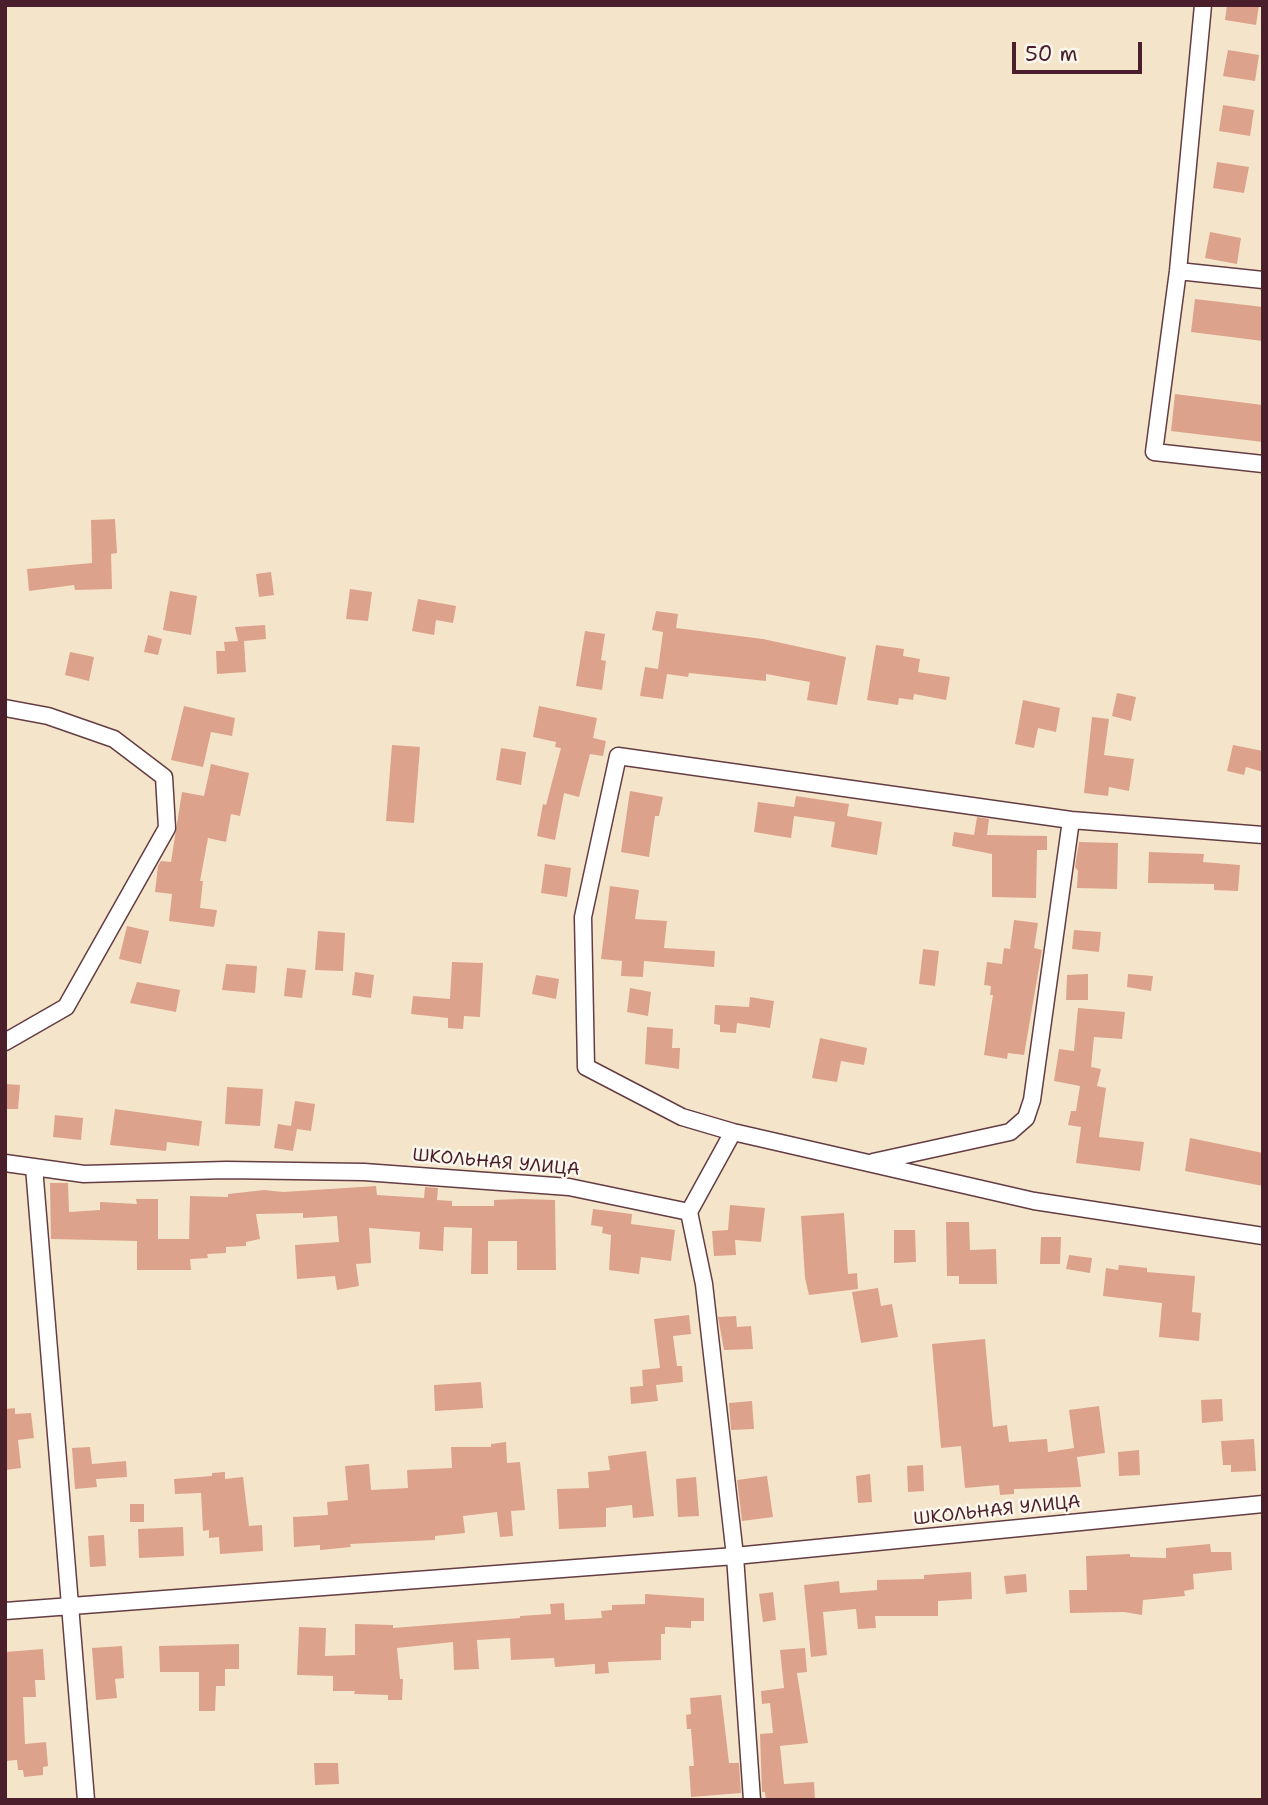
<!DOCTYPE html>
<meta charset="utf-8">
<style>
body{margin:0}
#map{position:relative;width:1268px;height:1805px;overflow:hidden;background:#f4e5ca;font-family:"Shantell Sans",sans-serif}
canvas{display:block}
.frame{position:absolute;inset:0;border:7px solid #4a1f2b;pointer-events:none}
.scale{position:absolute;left:1012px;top:42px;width:130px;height:32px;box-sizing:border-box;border:4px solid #4a1f2b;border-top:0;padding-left:9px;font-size:21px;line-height:24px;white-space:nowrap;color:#4a1f2b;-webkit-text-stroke:5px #fbf7ec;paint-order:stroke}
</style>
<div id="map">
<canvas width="1268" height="1805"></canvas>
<div class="frame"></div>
<div class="scale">50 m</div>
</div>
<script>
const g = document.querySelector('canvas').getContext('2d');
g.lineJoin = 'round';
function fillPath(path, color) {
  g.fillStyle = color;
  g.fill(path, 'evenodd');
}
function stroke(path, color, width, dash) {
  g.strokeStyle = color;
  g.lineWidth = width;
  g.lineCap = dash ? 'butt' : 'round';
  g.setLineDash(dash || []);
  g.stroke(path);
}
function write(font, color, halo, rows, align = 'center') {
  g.font = font + ' "Shantell Sans",sans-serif';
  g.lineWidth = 5;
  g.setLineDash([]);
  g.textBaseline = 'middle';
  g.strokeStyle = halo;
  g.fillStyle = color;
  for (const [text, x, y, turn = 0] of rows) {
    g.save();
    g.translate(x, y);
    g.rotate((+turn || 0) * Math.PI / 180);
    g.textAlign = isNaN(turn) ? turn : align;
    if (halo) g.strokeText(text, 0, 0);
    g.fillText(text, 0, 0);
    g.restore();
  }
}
fillPath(new Path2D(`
 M1227 5H1259L1256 25 1225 20Z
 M1228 50 1259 55 1255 81 1223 76Z
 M1223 105 1254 110 1250 136 1219 131Z
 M1217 162 1249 167 1244 193 1213 188Z
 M1210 232 1241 238 1237 264 1205 258Z
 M1195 299 1263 307V341L1191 332Z
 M1175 394 1263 405V442L1171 431Z
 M115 519 117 553 111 554 112 589 75 590 74 585 29 591 27 569 92 563 91 520Z
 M271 572 274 595 259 597 256 574Z
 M350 589 372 592 368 621 346 619Z
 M170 591 197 596 191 635 163 630Z
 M418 599 456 606 453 623 436 620 434 635 412 631Z
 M656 611 678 614 676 628 763 639 846 657 837 705 807 700 810 682 766 674V681L689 673 688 677 667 674 663 699 640 696 645 667 658 669 663 632 652 630Z
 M265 625 266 639 244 641 246 672 217 674 216 651H225L224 642 238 641 235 627Z
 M585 631 605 634 601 660 606 661 602 690 576 686Z
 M148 635 162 639 158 655 144 652Z
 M876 645 904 649 903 656 920 659 918 672 950 677 946 700 914 694 913 700 899 698 898 705 867 700Z
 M70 652 94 657 89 681 65 675Z
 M1117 693 1136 697 1131 721 1112 716Z
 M1023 700 1060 708 1056 732 1038 728 1034 748 1015 744Z
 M184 706 235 718 232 736 211 732 203 767 171 760Z
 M539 706 597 718 593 738 606 741 603 756 590 754 579 797 564 793 555 840 537 836 543 804 546 805 561 748 555 747 556 742 533 737Z
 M1092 717 1109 719 1104 755 1134 759 1129 791 1109 787 1108 796 1084 793Z
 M392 745 420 747 414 823 386 821Z
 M1233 745 1263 751V772L1246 767 1244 775 1227 771Z
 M501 748 526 752 521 785 496 780Z
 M211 764 249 773 240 816 231 814 226 842 208 838 200 881H203L200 908 217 910 214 927 169 921 172 894 155 892 158 866 161 861 171 862 182 792 204 796Z
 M630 791 663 797 659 816H655L649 857 621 852Z
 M796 796 849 804 847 816 882 822 877 855 831 847 835 822 794 816 791 838 754 832 758 802 794 807Z
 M977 817 989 819 987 835 1047 836V850H1037L1036 898 992 897V854L952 846 954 832 974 835Z
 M1079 842 1118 843 1117 889 1077 888 1078 871 1075 867Z
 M1149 852 1204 854 1203 862 1240 865 1238 891 1214 890V884L1148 883Z
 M545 864 571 868 567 897 541 893Z
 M610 886 639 890 635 919 667 921 664 948 715 951 714 967 644 961 643 977 621 976 622 961 601 959Z
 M1014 920 1038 923 1034 948 1042 950 1024 1055 1008 1053 1007 1059 984 1055 993 995H990L991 986 984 985 987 962 1002 964 1004 948 1010 949Z
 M127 926 149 931 141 964 119 959Z
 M1074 930 1101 932 1099 952 1072 949Z
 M318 931 345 933 343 971 315 970Z
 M923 949 939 951 935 986 919 984Z
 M452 962 483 963 480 1017 464 1016 463 1029 448 1028V1018L411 1014 413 996 450 999Z
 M226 964 257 966 255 993 222 990Z
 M287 968 306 970 302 998 284 996Z
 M355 972 374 975 371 998 352 995Z
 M1088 974V1000H1066L1067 975Z
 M1128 974 1153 976 1151 991 1127 987Z
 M536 975 559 979 556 999 532 994Z
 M137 982 180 990 176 1012 130 1003Z
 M630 988 651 992 648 1016 627 1012Z
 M750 997 774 1001 770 1028 737 1023 736 1033 720 1032V1025L714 1024 715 1005 749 1007Z
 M1078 1008 1125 1012 1122 1039 1094 1037 1091 1067 1101 1069 1097 1086 1106 1088 1099 1137 1144 1142 1140 1171 1076 1163 1081 1127 1068 1125 1071 1111H1076L1080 1086 1054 1081 1059 1049 1074 1051Z
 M647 1027 673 1029 672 1048H680L679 1069 645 1064Z
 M820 1038 867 1048 864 1065 841 1061 837 1082 812 1078Z
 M5 1084 20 1085 18 1109H5Z
 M227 1087 263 1089 260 1126 225 1124Z
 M295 1101 315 1104 311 1131 297 1129 293 1151 274 1148 278 1124 291 1126Z
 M115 1109 202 1121 199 1146 167 1142 166 1151 110 1145Z
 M55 1115 83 1118 81 1140 53 1137Z
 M1190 1138 1263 1153V1186L1185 1171Z
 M50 1183H68L69 1212 100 1210V1202L137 1204 136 1199H158V1239H189L190 1196 228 1197V1194L264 1190 283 1192 376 1186 377 1195 424 1198 425 1187 438 1188 437 1200 452 1201V1206H494V1200L521 1199 555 1200 556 1270H517V1241H488V1274H471L472 1228 444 1227 443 1251 419 1249 420 1232 369 1228 371 1263 356 1264 359 1286 337 1290 335 1276 297 1279 295 1245 339 1242 337 1216 303 1218V1213L256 1214 260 1239 246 1242V1246L226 1247V1253L207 1254 208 1258 190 1259 191 1270H137V1241L51 1239Z
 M730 1205 765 1208 761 1242 735 1240 736 1255 714 1256 712 1231 728 1230Z
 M593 1209 632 1214 631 1224 675 1230 671 1261 641 1257 639 1274 609 1270 611 1235 602 1233 603 1227 591 1225Z
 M844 1213 848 1274 857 1273 858 1289 809 1295 805 1278 801 1216Z
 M946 1222H969L970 1250 996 1249 997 1284H959V1276H947Z
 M894 1230H915L916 1262 894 1263Z
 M1041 1237H1061L1060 1264H1040Z
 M1069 1255 1092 1258 1090 1273 1066 1269Z
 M1119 1265 1147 1268V1272L1195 1276 1192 1312 1201 1313 1199 1341 1159 1337 1162 1303 1103 1296 1106 1268 1118 1270Z
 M878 1288 881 1306 892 1304 898 1337 861 1343 852 1292Z
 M689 1315 691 1334 673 1336 677 1366H682L683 1382 656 1385 658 1401 631 1404 630 1387 643 1386 642 1370 660 1368 654 1319Z
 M736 1316 737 1327 751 1326 753 1349 724 1350 718 1317Z
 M985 1339 993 1427 1007 1425 1009 1442 1047 1439 1048 1452 1074 1448 1069 1410 1099 1406 1105 1453 1077 1457 1081 1487 1014 1489V1494L1000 1495 999 1485 965 1488 961 1446 941 1448 932 1344Z
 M481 1382 483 1408 435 1411 434 1385Z
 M1222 1399 1223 1421 1202 1423 1201 1400Z
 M752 1401 754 1429 731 1430 729 1403Z
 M15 1408V1414L31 1413 34 1438 18 1440 21 1468 5 1470V1409Z
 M1254 1439 1256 1471 1231 1472V1465H1223L1221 1441Z
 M506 1442 507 1463 520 1462 525 1510 511 1511 513 1536 500 1537 497 1512 463 1516 465 1533 435 1536V1540L350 1544 351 1547 320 1550V1545L294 1547 293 1517 328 1515 327 1502 348 1500 345 1466 369 1464 371 1490 408 1488 407 1470 452 1468 451 1447H491V1444Z
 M90 1447 92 1464 126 1461 127 1477 96 1479 97 1487 75 1489 72 1448Z
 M1139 1450 1140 1475 1119 1476 1118 1452Z
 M646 1451 654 1516 633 1518 632 1505 606 1508V1527L559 1529 557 1489 589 1488 588 1472 610 1470 608 1456Z
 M923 1465 924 1491 908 1492 907 1466Z
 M225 1472V1479L243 1477 249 1526 262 1525 263 1551 220 1554 219 1537 209 1538V1530L203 1531 201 1493 175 1494 174 1479 212 1476V1473Z
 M870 1474 872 1502 858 1503 856 1476Z
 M767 1476 773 1517 742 1521 737 1480Z
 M696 1477 699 1516 678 1517 676 1479Z
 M130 1504H144V1522H130Z
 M183 1527 184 1556 139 1558 138 1529Z
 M104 1535 106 1566 90 1567 88 1536Z
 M1210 1544 1211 1552H1231L1232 1570 1193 1574 1194 1589 1184 1591 1185 1596 1143 1600 1142 1615 1124 1612 1070 1613 1069 1590H1087L1086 1556 1130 1554V1557L1166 1558V1548Z
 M971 1572 972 1599 938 1601V1616H875L876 1628 858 1629 856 1609 823 1612 827 1655 811 1657 804 1585 839 1581 840 1593 877 1590V1580L924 1579V1575Z
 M1026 1574 1027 1592 1006 1594 1004 1576Z
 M773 1592 776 1620 763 1622 759 1594Z
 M645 1594 704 1598V1621H691V1628L665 1627V1634H661V1660L608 1662 609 1673 595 1674V1664L555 1667 554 1658 511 1660 510 1638 477 1640 479 1669 454 1670 453 1642 397 1648 400 1679H403L402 1700H388V1695L354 1694 355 1691H333V1676L297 1675 299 1627 326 1628 325 1656 355 1655V1624L393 1625V1628L520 1618V1616L551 1614 550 1604 564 1603 565 1620 602 1618 601 1611 612 1610V1605L645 1604Z
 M239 1644V1669H225V1686H216L215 1711H199V1672H160L159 1646Z
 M122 1646 124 1678 115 1679 117 1698 96 1700 92 1648Z
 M805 1648 807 1672 797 1673 808 1743 780 1746 784 1784 814 1782 815 1800H766L765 1792H762L760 1734 773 1733 770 1703 762 1704 761 1691 784 1688 780 1650Z
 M43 1649 45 1680H35L36 1697H23L25 1744 46 1742 48 1766 43 1767V1775L24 1777 23 1770H18L17 1760 5 1761V1652Z
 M721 1695 729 1763H739L741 1793 691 1797 689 1766H694L691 1729H687L686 1715 691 1714 690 1698Z
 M314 1763H338L339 1784 315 1785Z`), '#dda28b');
const street = new Path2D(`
 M1203 5 1178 271 1154 452 1263 464
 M1178 271 1263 280
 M5 708 48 716 114 739 164 777 167 828 66 1007 5 1042
 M1263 835 1071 820 618 756 583 917 586 1067 682 1117 733 1132 1034 1201 1263 1236
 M873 1162 1010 1132 1026 1118 1032 1100 1071 820
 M5 1163 84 1174 226 1170 364 1172 569 1187 689 1212
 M34 1167 86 1800
 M689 1212 704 1284 735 1556 752 1800
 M689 1212 733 1132
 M5 1611 735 1556 1263 1504`);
stroke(street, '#643d43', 19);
stroke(street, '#fff', 16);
write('18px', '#4a1f2b', '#fbf7ec', [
 ["ШКОЛЬНАЯ УЛИЦА",496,1163,5],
 ["ШКОЛЬНАЯ УЛИЦА",997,1511,-6]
]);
</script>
